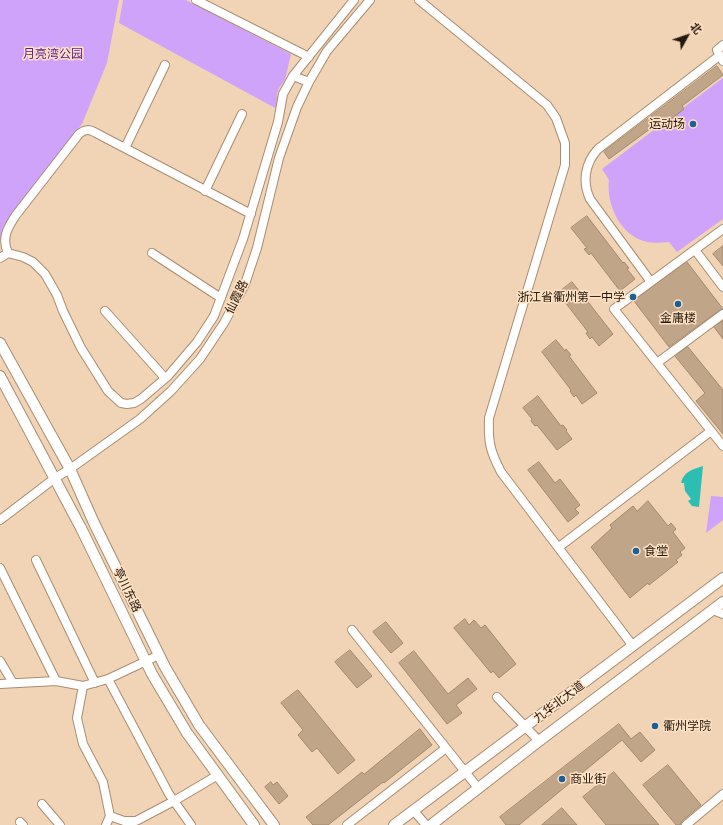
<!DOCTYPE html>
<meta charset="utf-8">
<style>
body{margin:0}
#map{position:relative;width:723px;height:825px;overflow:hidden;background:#f1d3b6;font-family:Mulish,"Noto Sans SC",sans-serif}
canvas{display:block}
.north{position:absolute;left:667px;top:16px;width:40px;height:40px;-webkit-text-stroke:3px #fee1c3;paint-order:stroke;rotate:50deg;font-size:11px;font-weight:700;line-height:16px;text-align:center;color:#24190f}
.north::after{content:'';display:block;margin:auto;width:14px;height:18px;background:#24190f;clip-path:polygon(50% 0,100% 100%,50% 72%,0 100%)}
</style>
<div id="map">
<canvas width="723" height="825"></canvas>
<div class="north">北</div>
</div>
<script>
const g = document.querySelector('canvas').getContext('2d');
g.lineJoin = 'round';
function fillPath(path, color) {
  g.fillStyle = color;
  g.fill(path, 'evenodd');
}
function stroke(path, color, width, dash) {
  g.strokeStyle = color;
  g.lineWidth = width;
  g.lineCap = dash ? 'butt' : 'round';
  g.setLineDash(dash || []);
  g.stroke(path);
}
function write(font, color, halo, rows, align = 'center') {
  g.font = font + ' Mulish,"Noto Sans SC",sans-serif';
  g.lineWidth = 3;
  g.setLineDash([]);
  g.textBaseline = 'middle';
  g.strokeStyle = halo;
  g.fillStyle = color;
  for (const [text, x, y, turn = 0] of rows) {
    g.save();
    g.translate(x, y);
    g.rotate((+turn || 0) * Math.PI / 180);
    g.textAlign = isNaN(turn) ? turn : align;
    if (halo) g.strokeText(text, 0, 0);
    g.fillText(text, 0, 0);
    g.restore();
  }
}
fillPath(new Path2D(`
 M0 0H119L107 63 82 124 3 227 0 243Z
 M123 0H186L291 54 285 80 279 88 277 94V109L119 23Z
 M723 78V219L677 252 669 242C661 243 654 243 647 242 620 236 606 204 609 180L602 169Z
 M711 496 723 497V520L706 533Z`), '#d0a3fb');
fillPath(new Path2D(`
 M703 466 699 507 692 506 688 501 691 499 685 491 684 483H681C683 472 693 469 703 466Z`), '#2cbeb2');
const building = new Path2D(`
 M717 66 723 75 682 106 684 109 657 130 654 126 609 159 604 152Z
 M587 216 623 263 624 262 629 268 627 269 635 279 620 291 591 253 589 255 584 249 587 248 571 228Z
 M723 246V266L713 254Z
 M687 262 723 309 720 310 669 347 634 301Z
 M572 282 581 293 582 292 587 297 585 298 613 334 599 346 592 337 590 339 586 333 588 332 558 293Z
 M723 321V339L714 327Z
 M556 340 565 351 566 349 571 355 569 356 597 393 582 404 576 395 574 397 570 391 571 390 542 352Z
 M688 347 723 390V434L696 401 705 393 675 356Z
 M538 396 561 426 563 425 567 430 566 431 572 439 557 450 537 425 535 426 531 421 532 419 523 408Z
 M539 462 555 483 560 479 580 505 575 509 579 513 568 522 528 470Z
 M648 501 668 526 671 523 676 529 673 532 685 548 680 552 682 555 676 560 678 562 649 585 648 583 630 598 591 547 612 528 610 525 633 506 637 511Z
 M465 619 469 625 474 620 481 628 485 625 516 664 499 678 493 671 491 673 454 628Z
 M386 622 403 643 391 653 373 632Z
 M350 650 372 676 357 688 335 662Z
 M414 651 448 694 468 678 477 689 456 705 462 713 447 724 399 663Z
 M298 690 355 760 338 774 317 748 312 752 298 735 303 730 281 703Z
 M619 724 631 739 640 732 655 750 641 762 622 740 519 825H506L500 817Z
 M420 729 432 745 384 783 383 782 328 825H313L306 817 362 772 364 774Z
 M668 765 701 805 682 821 680 825H676L643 785Z
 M614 772 659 825H606L583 797Z
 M271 782 273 785 277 782 288 796 279 804 265 787Z
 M562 808 577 825H542Z`);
fillPath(building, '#c1a589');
stroke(building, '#a4896e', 1);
const minor = new Path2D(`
 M196 0 309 57
 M419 0 547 105 556 118 565 143V165L489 418C488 442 490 451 501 472L633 646
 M723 45 717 50 723 61
 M293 76 309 82
 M125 148 165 65
 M205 191 242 114
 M251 214 96 133C89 129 85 129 79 134L16 215C8 227 1 238 8 253L23 257 33 262 45 274 57 295 63 311 81 348 108 391 121 403 127 404 134 403 141 399 168 376 197 342 214 316 243 239 278 122 283 94 293 76 354 0
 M723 229 614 309 723 446
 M695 250 723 287
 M152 253 221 298
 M0 258 8 253
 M651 282 590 199C582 182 585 163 598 149L719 56
 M105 311 165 378
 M657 363 723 314
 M0 520 55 478 70 469 140 419 171 391 200 359 224 323 245 284 257 248 279 158 297 107 309 82 327 51 370 0
 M559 547 711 431
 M36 560 95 683
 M0 568 56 681
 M713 610 723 614
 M352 630 478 788
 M0 661 13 683
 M108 679 169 794 191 825
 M0 684 56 681 83 686 108 679 159 655
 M83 686 77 718 83 744 103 782 110 816 106 825
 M497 697 539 741
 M42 804 60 825
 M414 811 426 825
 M110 816 124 821H136L174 801 218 775
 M20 822 23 825
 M347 825 446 748
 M686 825 723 794`);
const major = new Path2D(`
 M0 343 70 469 94 523 165 667 199 725 274 825
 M0 376 81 528 152 674 187 733 254 825
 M394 825 723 578
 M431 825 539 741 723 602`);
stroke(minor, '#a88d72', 10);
stroke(major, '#a88d72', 12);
stroke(minor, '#fff', 8);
stroke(major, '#fff', 10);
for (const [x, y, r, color] of [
 [693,124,4,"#1c6095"],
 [633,297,4,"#1c6095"],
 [678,304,4,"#1c6095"],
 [636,551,4,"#1c6095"],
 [655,726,4,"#1c6095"],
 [562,779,4,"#1c6095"]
]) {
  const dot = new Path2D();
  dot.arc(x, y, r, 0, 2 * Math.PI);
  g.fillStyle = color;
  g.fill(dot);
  stroke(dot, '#fee1c3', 1.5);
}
write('12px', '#621e92', '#fee1c3', [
 ["月亮湾公园",53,54]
]);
write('12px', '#24190f', '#fee1c3', [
 ["运动场",685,124,"right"],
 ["浙江省衢州第一中学",625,297,"right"],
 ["金庸楼",678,318,"center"],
 ["食堂",644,551],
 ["衢州学院",663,726],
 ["商业街",570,779]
], 'left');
write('12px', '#24190f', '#fee1c3', [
 ["仙霞路",237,297,-64],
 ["亭川东路",127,590,64],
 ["九华北大道",559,702,-37]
]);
</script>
